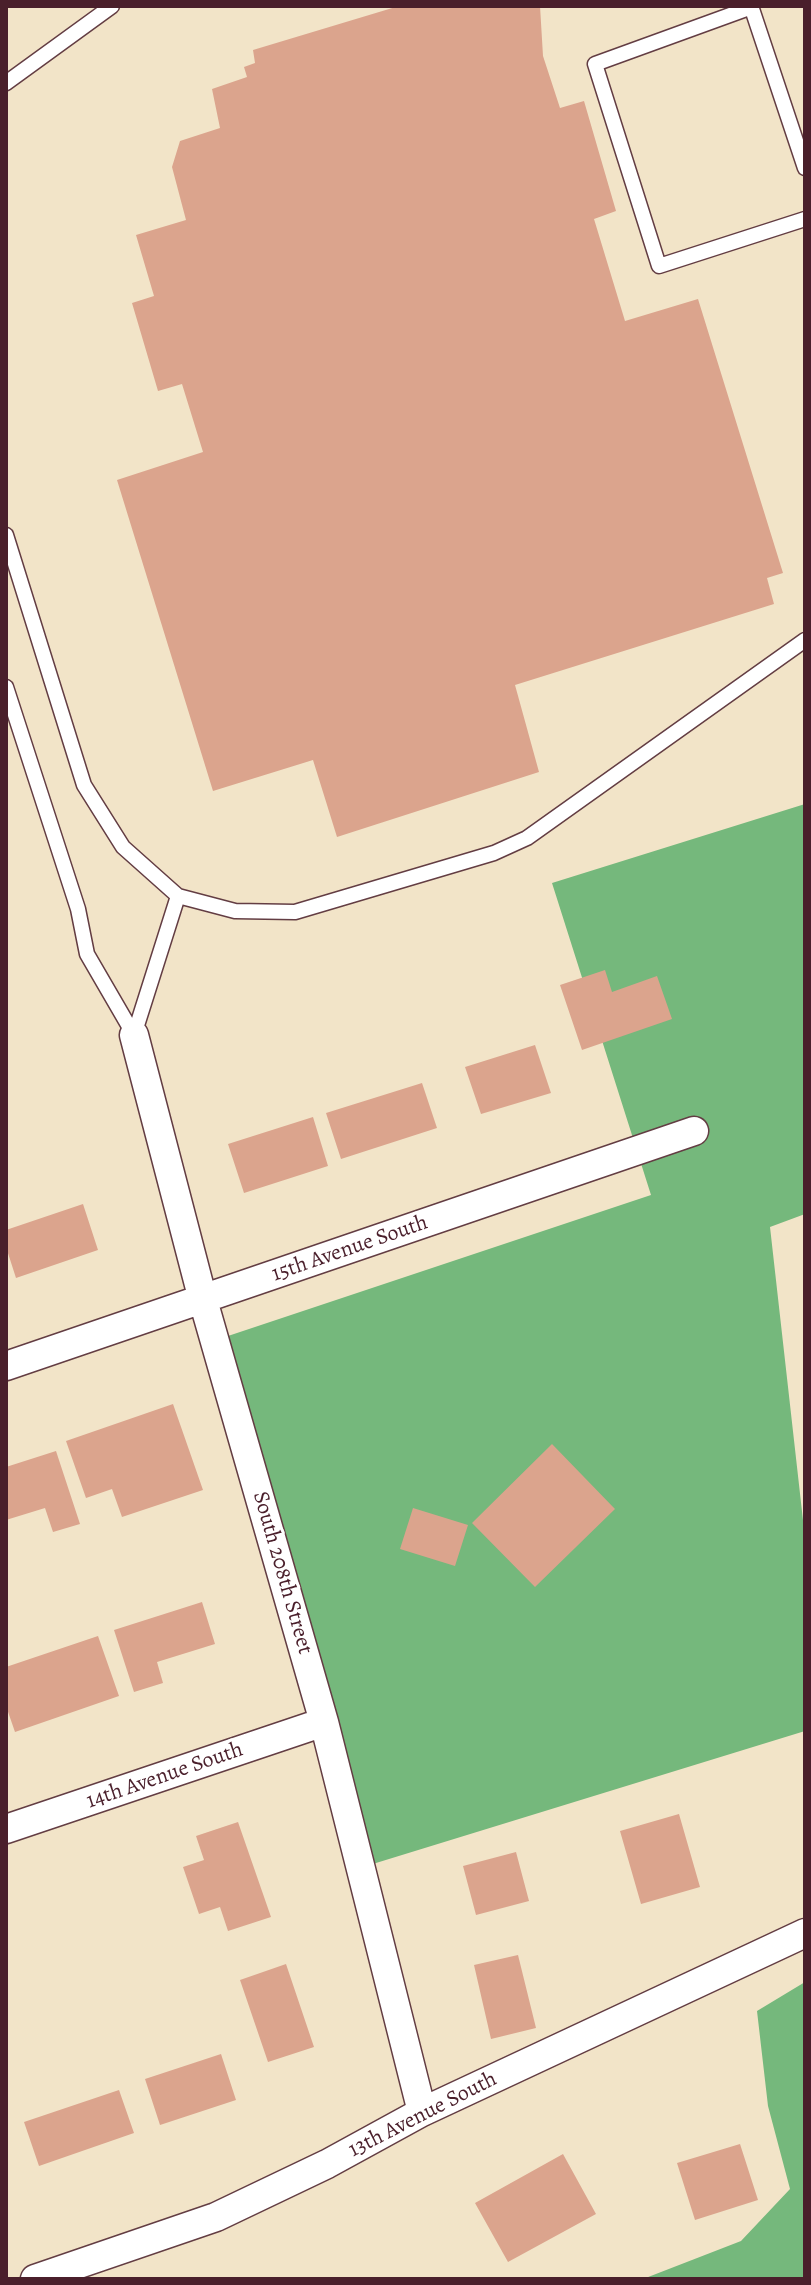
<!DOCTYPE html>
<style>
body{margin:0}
#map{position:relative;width:811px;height:2285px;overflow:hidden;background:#f2e4c8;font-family:Alegreya,serif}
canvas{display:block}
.frame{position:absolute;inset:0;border:8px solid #4a1f2b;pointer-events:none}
</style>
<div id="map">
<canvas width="811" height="2285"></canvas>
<div class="frame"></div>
</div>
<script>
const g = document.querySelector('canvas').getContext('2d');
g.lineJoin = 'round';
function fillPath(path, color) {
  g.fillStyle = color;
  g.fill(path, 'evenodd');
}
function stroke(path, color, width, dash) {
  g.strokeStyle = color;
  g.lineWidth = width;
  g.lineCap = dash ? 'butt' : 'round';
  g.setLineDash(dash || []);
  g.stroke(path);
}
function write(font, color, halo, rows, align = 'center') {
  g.font = font + ' Alegreya,serif';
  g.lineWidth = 6;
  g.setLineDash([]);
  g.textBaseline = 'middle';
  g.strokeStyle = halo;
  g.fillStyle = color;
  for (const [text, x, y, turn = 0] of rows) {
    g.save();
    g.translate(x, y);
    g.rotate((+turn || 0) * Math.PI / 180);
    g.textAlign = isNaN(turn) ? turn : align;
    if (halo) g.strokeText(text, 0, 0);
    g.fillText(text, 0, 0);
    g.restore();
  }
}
fillPath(new Path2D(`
 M805 804V1214L770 1227 805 1538V1731L363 1867 216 1340 651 1195 552 883Z
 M805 1982V2279H643L741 2241 790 2189 768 2106 757 2011Z`), '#75b87c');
fillPath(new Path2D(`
 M399 6H540L543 56 560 108 584 101 616 211 594 219 625 321 698 299 783 573 767 578 774 604 515 685 539 772 337 837 313 760 213 791 117 480 203 452 182 384 158 391 132 303 154 296 136 235 186 220 172 167 180 141 220 128 212 89 247 77 244 67 255 63 253 50Z
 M605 970 612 992 657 976 672 1019 582 1050 560 985Z
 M535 1045 551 1093 481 1114 465 1067Z
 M422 1083 437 1128 341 1159 326 1113Z
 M313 1117 328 1166 244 1193 228 1144Z
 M83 1204 98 1250 16 1278 6 1247V1230Z
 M173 1404 203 1490 122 1517 112 1489 86 1498 66 1441Z
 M552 1444 615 1509 535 1587 472 1523Z
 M56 1451 80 1524 53 1532 45 1508 6 1520V1467Z
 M413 1508 468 1525 455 1566 400 1549Z
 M202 1602 215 1644 157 1662 163 1683 134 1692 114 1630Z
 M98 1636 119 1696 15 1732 6 1706V1667Z
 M679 1814 700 1887 641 1904 620 1831Z
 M238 1822 271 1917 228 1931 220 1907 199 1914 183 1867 204 1860 196 1836Z
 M516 1852 529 1901 476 1915 463 1866Z
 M518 1955 536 2028 491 2039 474 1965Z
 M286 1964 314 2047 268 2062 240 1980Z
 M221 2054 236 2100 160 2125 145 2079Z
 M119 2090 134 2133 39 2166 24 2122Z
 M740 2144 758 2200 695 2220 677 2163Z
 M563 2154 596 2214 508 2262 475 2203Z`), '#dba48d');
const service = new Path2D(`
 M751 6 805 168
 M752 7 595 64 659 266 805 219
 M6 83 112 6
 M6 535 84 785 123 847 178 896 235 911 295 912 494 853 527 838 805 640
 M6 687 78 909 87 954 134 1035
 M134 1035 178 896`);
const minor = new Path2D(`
 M134 1035 203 1300 324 1722 422 2112
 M6 1366 694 1131
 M6 1829 324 1722
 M35 2279 216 2217 327 2164 422 2112 805 1933`);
stroke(service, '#633d43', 17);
stroke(minor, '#633d43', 31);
stroke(service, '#fff', 14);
stroke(minor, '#fff', 28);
write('22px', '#4a1f2b', '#fff', [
 ["15th Avenue South",350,1249,-19],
 ["South 208th Street",282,1573,74],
 ["14th Avenue South",165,1776,-19],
 ["13th Avenue South",423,2115,-27]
]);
</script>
